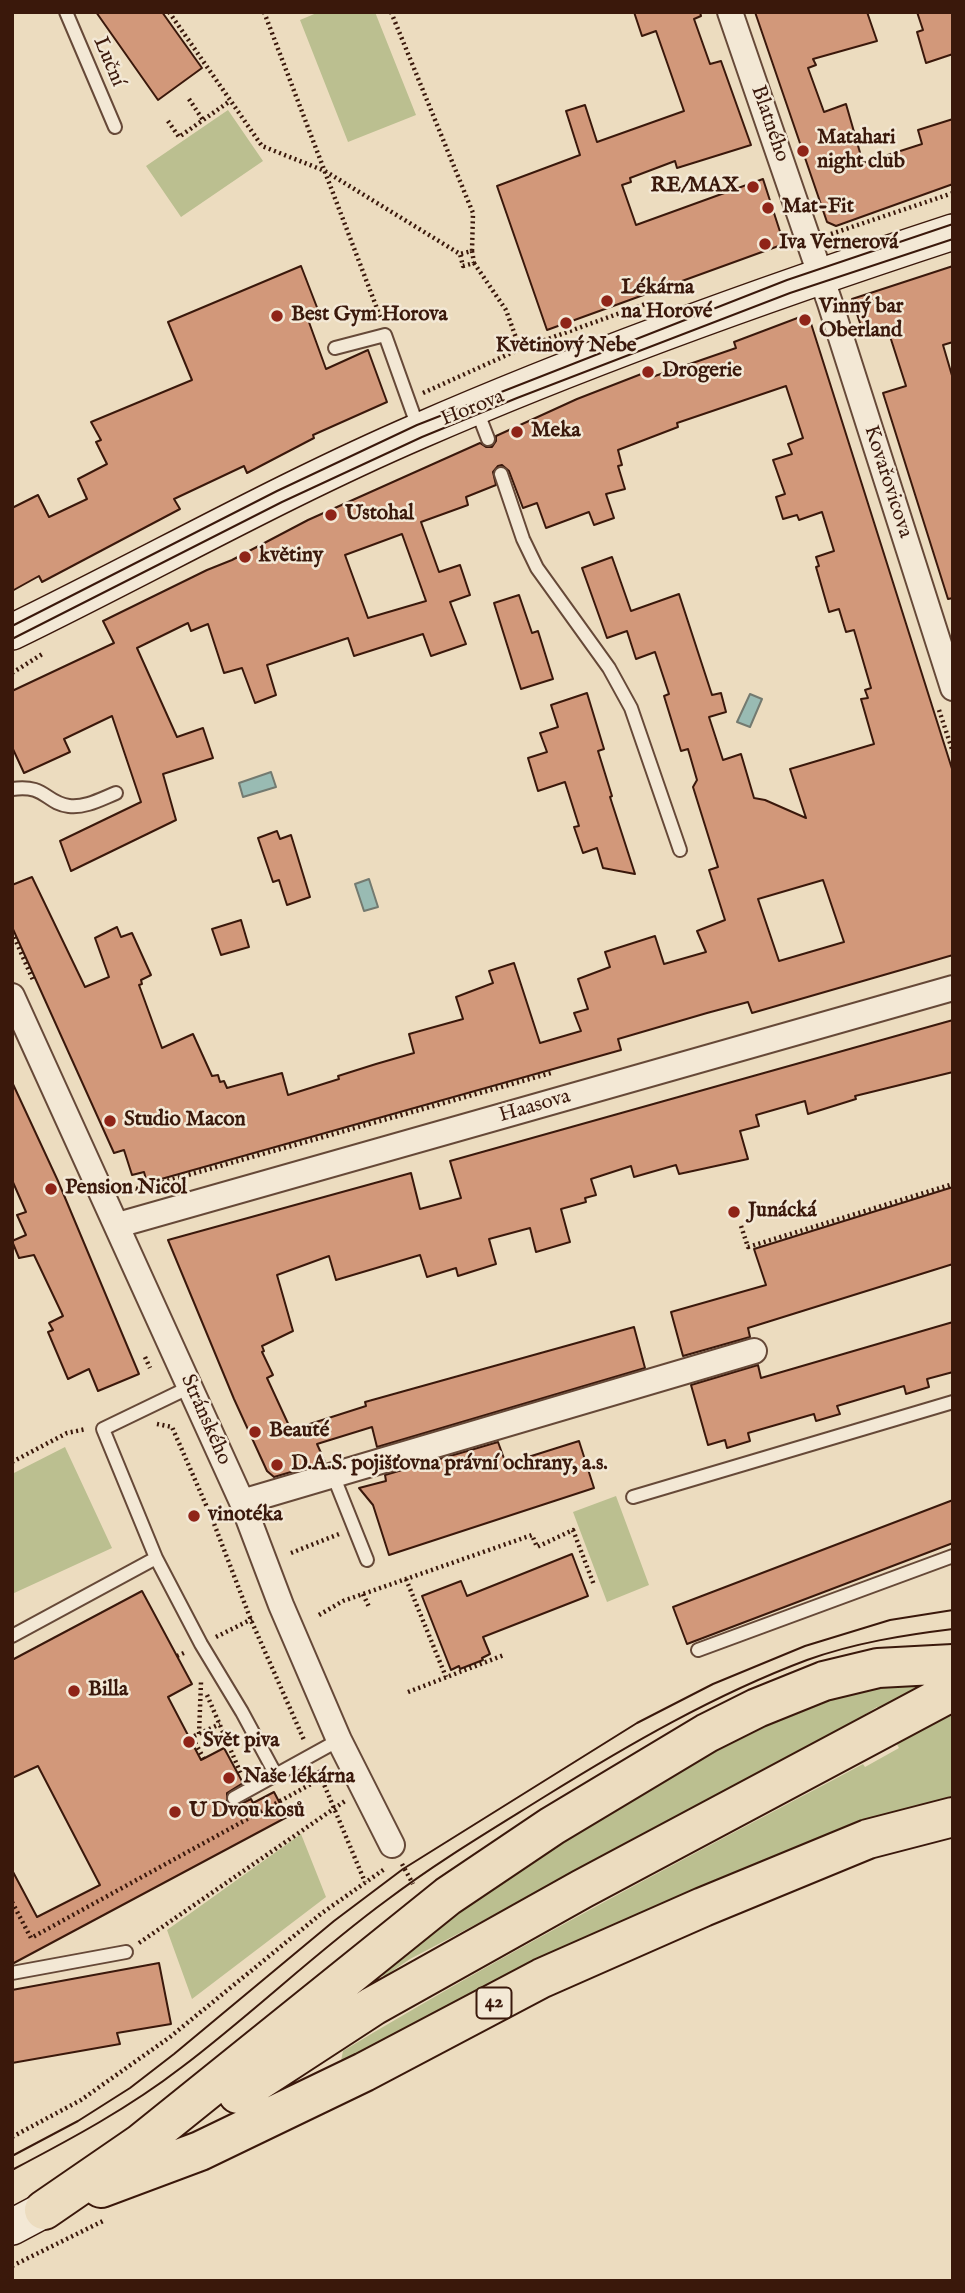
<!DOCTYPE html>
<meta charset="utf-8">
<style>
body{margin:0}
#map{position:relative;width:965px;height:2293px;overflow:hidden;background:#ecdcbf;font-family:"IM FELL English",serif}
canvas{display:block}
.frame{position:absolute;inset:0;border:14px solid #3a180b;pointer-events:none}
</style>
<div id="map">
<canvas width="965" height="2293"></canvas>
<div class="frame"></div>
</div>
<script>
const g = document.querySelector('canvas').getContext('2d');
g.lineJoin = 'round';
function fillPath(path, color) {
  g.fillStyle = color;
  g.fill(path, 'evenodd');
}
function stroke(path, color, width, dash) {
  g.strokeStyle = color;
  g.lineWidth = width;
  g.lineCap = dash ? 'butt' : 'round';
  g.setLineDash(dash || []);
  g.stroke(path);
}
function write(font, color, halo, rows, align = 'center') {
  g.font = font + ' "IM FELL English",serif';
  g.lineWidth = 5;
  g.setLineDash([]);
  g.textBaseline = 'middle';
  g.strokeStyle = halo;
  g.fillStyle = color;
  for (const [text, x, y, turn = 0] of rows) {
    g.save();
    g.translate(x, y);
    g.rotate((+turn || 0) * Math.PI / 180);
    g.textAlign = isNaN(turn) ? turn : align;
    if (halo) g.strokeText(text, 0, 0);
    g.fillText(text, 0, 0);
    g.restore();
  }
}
fillPath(new Path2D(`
 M319 12H375L416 115 348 142 300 20Z
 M228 110 263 161 181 217 146 166Z
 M65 1447 112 1548 12 1594V1474Z
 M616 1496 649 1585 607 1602 573 1512Z
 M953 1680V1801L345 2063 341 2061 343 2051C513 1948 688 1857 863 1764L865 1767 899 1748 877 1707 845 1727 846 1730 410 1959 385 1976 378 1975 489 1887 652 1786 712 1751 769 1721 832 1697 890 1683Z
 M301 1834 326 1897 192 1999 167 1930Z`), '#bbbf90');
const water = new Path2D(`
 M750 694 762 699 750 727 737 722Z
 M271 772 276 787 243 797 239 783Z
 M369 879 378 907 364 911 355 884Z`);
fillPath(water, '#99bbb3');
stroke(water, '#737a70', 2);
const building = new Path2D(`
 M96 12H162L202 68 158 100Z
 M634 12H700L701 16 694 19 710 64 721 61 751 145 677 168 675 161 630 178 631 182 622 185 636 225 763 179 784 244 547 330 497 186 580 155 566 111 585 105 597 142 684 111 656 31 642 36Z
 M755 12H867L877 41 813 59 816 65 808 68 824 112 846 104 863 163 922 144 918 130 953 119V184L836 226 827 222Z
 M917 12H953V54L926 63 917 32 923 30Z
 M301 266 318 310 306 314 326 369 368 350 387 402 313 435 314 438 247 473 244 466 174 499 180 509 42 582 39 576 12 591V508L38 495 49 517 87 499 78 479 107 464 96 442 101 440 91 422 192 380 168 322Z
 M953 266V342L943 345 953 379V598L948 599 883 393 906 386 888 330 865 338 852 299Z
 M808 314 953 772V955L752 1013 748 1002 707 1013 618 1039 621 1050 147 1183 144 1172 132 1175 124 1150 114 1153 12 927V885L32 877 85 987 109 977 95 938 117 927 121 937 132 933 151 975 141 980 142 984 139 985 162 1048 193 1034 212 1076 218 1075 220 1082 224 1081 227 1088 282 1073 288 1095 339 1079 338 1076 376 1064 414 1053 409 1034 463 1019 456 997 493 983 489 971 514 963 540 1043 581 1031 574 1013 588 1009 578 979 610 967 605 952 655 936 664 964 706 952 697 931 725 920 709 870 718 867 693 787 697 780 688 749 681 751 664 696 669 694 655 652 636 659 627 631 607 638 582 568 612 557 631 611 679 594 712 695 721 693 726 712 709 717 723 760 741 754 754 798 765 800 806 818 790 769 874 744 861 699 868 698 865 690 871 688 854 630 846 632 839 609 829 612 816 567 819 566 816 557 834 551 822 512 799 520 797 515 783 519 776 497 785 494 773 460 792 454 788 444 803 438 786 386 677 423 678 427 618 450 622 465 618 466 625 489 606 494 614 518 594 525 589 512 546 528 537 503 523 508 509 471 502 465 498 466 493 472 496 485 466 497 468 505 421 522 439 572 460 565 470 595 450 602 466 644 431 656 423 634 354 656 348 638 267 665 276 695 255 703 242 668 224 673 208 624 191 631 188 623 137 648 177 737 203 728 213 758 163 774 176 820 71 871 60 841 141 802 112 716 64 739 70 752 24 773 12 747V691L114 643 103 621 207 570 232 560 308 520 480 443 486 447H492L496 441V436L577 399 649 371 652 377 736 348 734 342ZM402 534 426 601 368 618 345 555ZM823 880 844 942 779 961 758 899Z
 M519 595 532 633 538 631 553 679 521 689 494 603Z
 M587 693 604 749 598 751 612 796 610 797 635 874 603 868 597 848 583 853 574 827 579 826 565 782 538 791 528 758 547 752 540 733 558 727 551 705Z
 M277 831 280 839 291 835 310 897 287 905 279 880 273 882 258 838Z
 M241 920 249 947 221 955 212 929Z
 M953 1020V1072L855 1096 856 1099 808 1114 805 1101 756 1115 759 1126 740 1131 748 1159 679 1174 676 1165 634 1177 631 1166 591 1179 596 1195 585 1198 586 1202 561 1209 570 1242 536 1252 530 1228 489 1239 496 1264 458 1276 456 1268 427 1277 420 1255 336 1280 329 1256 277 1275 293 1331 262 1346 264 1351 262 1352 273 1375 267 1378 291 1430 366 1406 365 1402 634 1327 645 1368 377 1447 372 1427 317 1444 325 1462 274 1477 267 1471 234 1399 168 1240 411 1173 420 1209 461 1198 450 1161Z
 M12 1082 58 1181 139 1374 98 1391 89 1369 68 1379 48 1332 53 1330 49 1323 63 1316 34 1255 19 1258 12 1241 26 1235 17 1215 26 1212 12 1180Z
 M953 1187V1264L748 1328 750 1337 683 1356 671 1312 766 1285 754 1249Z
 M953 1322V1372L927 1379 929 1387 906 1394 904 1386 837 1406 840 1414 816 1421 814 1414 748 1433 750 1441 727 1448 725 1440 708 1445 691 1385 758 1365 761 1378Z
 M579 1441 594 1488 389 1555 373 1505 359 1488 386 1481 385 1475 498 1442 506 1464Z
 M953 1500V1543L687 1644 673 1607Z
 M572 1554 588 1596 483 1637 490 1654 482 1658 483 1660 460 1669 459 1666 451 1670 422 1596 461 1581 467 1596Z
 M142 1591 192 1684 168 1697 201 1760 224 1748 243 1783 227 1793V1803L235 1807 251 1799 253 1803 274 1792 287 1817 12 1964V1870L37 1917 100 1885 38 1766 12 1778V1660Z
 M159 1963 171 2024 117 2033 120 2044 12 2063V1990Z`);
fillPath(building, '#d2987a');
stroke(building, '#3a180b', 2);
const lane = new Path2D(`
 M66 12 115 127
 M335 348 385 335 419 430
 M476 408 488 439
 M501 474 523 539 537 568 609 668 631 708 680 850
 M12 789C46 784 45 803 69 806 85 808 101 799 116 793
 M333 1475 367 1560
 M633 1497 953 1402
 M156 1558 103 1429 190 1387
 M12 1636 156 1558 201 1644 242 1712 276 1775
 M698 1650 953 1556
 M234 1798 339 1740
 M12 1973 126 1952`);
const street = new Path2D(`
 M730 12 830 303 953 688
 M12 996 242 1502 281 1605 339 1740 392 1845
 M118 1225 953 988
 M242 1502 754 1351`);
const secondary = new Path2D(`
 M12 632C148 566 280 491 419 431 593 355 773 291 953 232
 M12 2227 44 2210`);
const highway = new Path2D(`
 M238 2094 373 2006 582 1889 953 1691
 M101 2188 200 2151 364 2072 542 1978 703 1907 868 1839 953 1817
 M44 2210 140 2144 448 1896 552 1826 707 1733 757 1708 824 1681 878 1668 953 1664`);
stroke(lane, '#664938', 16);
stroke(street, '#664938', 28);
stroke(secondary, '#3a180b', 38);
stroke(highway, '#3a180b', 42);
stroke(new Path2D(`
 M169 12 262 146 325 171 460 254 463 266 474 263 472 251 460 254
 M264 12 381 319
 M391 12 473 213 472 251
 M189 99 203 120
 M168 121 179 137 230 101
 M831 234 953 193
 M474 263 506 310 520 349
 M423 393 520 349 648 303
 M12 673 44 653
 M939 710 953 752
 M12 932 33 980
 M125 1186 138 1189 551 1073
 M741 1226 748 1247 953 1184
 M145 1357 150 1368
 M157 1424 172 1427 213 1521 251 1620 304 1740
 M12 1462 67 1433 86 1429
 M291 1553 339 1534
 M406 1579 446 1677
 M363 1594 369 1607
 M319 1615 343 1601 532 1535 537 1547 573 1530 594 1585
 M216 1637 252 1619
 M177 1656 186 1652
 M408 1692 504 1655
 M207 1695 241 1774
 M199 1734 201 1682
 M204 1759 192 1737 220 1724
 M318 1770 365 1882
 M402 1864 413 1884
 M12 1902 31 1938 322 1778
 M139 1943 345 1801
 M12 2137 81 2100 170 2037 322 1913 386 1868
 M12 2266 103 2221`), '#3a180b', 4.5, [2, 3.5]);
stroke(lane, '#f3e8d5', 12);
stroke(street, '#f3e8d5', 24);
stroke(secondary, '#f3e8d5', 35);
stroke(highway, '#ecdcbf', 38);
stroke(new Path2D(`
 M12 626 277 491 417 425 787 280 953 224
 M12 639 282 502 422 437 517 398 790 293 953 239
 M12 2156 78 2121 130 2088 174 2054 334 1921 403 1869 637 1723 713 1684 805 1646 890 1620 953 1610
 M12 2170C71 2139 129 2108 182 2067 252 2014 316 1952 387 1900 437 1862 491 1830 544 1797 628 1745 714 1695 807 1660 854 1643 904 1635 953 1629`), '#3a180b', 2);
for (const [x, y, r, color] of [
 [803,151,7,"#8f2418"],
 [753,187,7,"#8f2418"],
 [768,208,7,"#8f2418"],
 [765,244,7,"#8f2418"],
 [607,301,7,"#8f2418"],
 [277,316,7,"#8f2418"],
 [805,320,7,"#8f2418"],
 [566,323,7,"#8f2418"],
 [648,372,7,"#8f2418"],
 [517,432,7,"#8f2418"],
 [331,515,7,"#8f2418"],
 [245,557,7,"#8f2418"],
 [110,1121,7,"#8f2418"],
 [51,1189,7,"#8f2418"],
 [734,1212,7,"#8f2418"],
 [255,1432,7,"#8f2418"],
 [277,1465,7,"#8f2418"],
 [194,1516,7,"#8f2418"],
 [74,1691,7,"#8f2418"],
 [189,1742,7,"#8f2418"],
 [229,1778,7,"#8f2418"],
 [175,1812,7,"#8f2418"]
]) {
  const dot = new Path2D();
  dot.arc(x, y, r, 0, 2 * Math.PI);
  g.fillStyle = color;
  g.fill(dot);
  stroke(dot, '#f3e8d5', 2.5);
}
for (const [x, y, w] of [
 [494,2003,35]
]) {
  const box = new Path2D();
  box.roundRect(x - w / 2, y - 15.5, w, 31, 5);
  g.fillStyle = '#f3e8d5';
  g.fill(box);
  stroke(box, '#3a180b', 2);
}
write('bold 19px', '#3a180b', null, [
 ["42",494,2003]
]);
write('21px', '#3a180b', '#f3e8d5', [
 ["Luční",108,62,67],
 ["Blatného",769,124,71],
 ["Horova",473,409,-22],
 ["Kovařovicova",887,482,72],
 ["Haasova",535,1107,-16],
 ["Stránského",205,1420,66]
]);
write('bold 21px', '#3a180b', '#f3e8d5', [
 ["Matahari",817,139],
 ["night club",817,163],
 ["RE/MAX",739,187,"right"],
 ["Mat-Fit",782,208],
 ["Iva Vernerová",779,244],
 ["Lékárna",621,289],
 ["na Horové",621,313],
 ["Vinný bar",819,308],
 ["Oberland",819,332],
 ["Best Gym Horova",291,316],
 ["Květinový Nebe",566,347,"center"],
 ["Drogerie",662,372],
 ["Meka",531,432],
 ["Ustohal",345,515],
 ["květiny",259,557],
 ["Studio Macon",124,1121],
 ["Pension Nicol",65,1189],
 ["Junácká",748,1212],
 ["Beauté",269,1432],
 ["D.A.S. pojišťovna právní ochrany, a.s.",291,1465],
 ["vinotéka",208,1516],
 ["Billa",88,1691],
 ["Svět piva",203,1742],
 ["Naše lékárna",243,1778],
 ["U Dvou kosů",189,1812]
], 'left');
</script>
